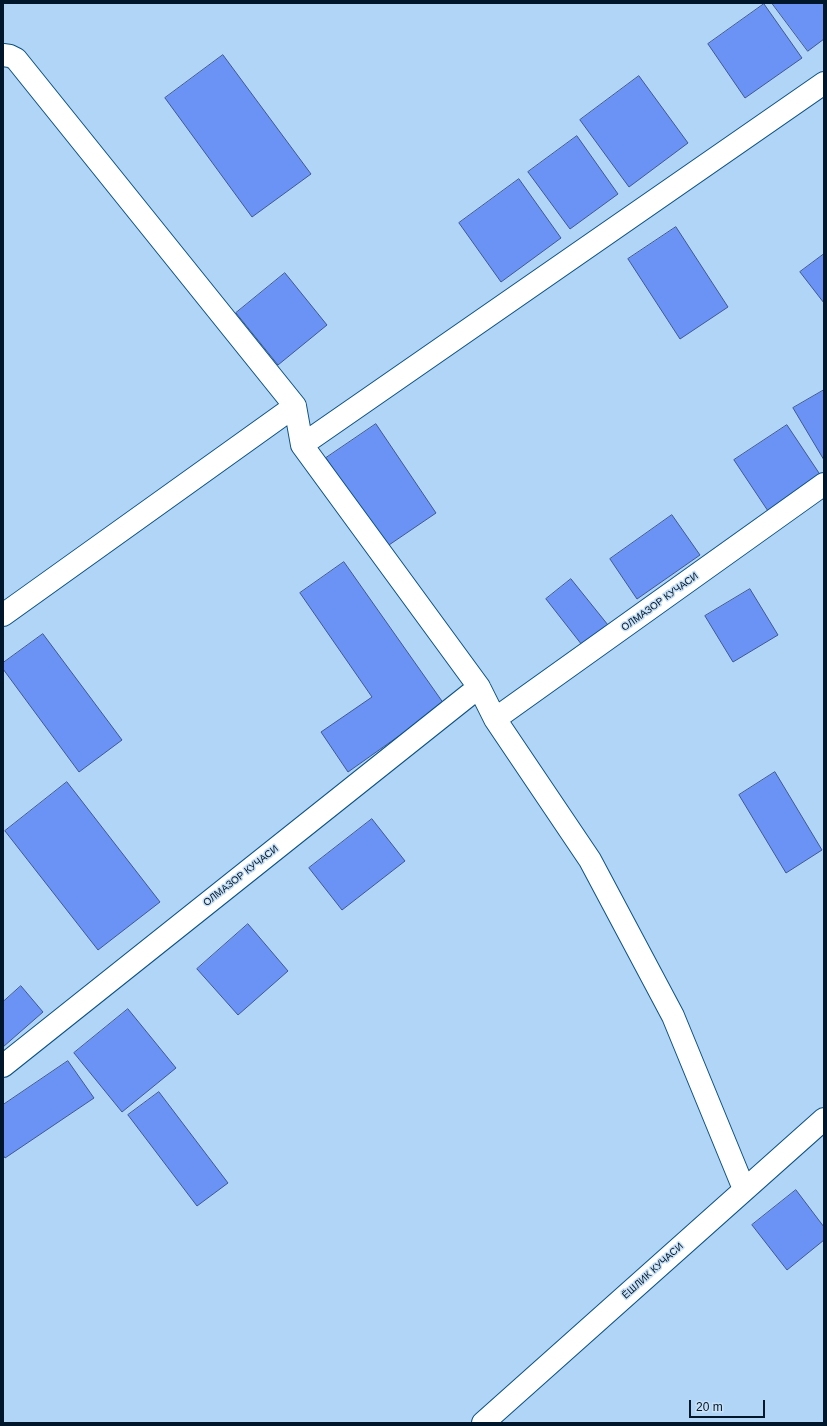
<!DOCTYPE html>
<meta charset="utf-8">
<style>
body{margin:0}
#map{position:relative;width:827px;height:1426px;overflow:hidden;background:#b0d5f6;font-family:Arial,sans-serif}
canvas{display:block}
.frame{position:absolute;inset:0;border:4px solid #00172b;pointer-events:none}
.scale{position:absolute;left:689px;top:1400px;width:76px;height:18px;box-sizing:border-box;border:2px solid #00172b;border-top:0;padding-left:5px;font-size:12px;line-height:14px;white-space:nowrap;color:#00172b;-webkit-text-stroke:3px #c8e0f6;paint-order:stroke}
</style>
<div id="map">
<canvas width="827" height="1426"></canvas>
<div class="frame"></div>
<div class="scale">20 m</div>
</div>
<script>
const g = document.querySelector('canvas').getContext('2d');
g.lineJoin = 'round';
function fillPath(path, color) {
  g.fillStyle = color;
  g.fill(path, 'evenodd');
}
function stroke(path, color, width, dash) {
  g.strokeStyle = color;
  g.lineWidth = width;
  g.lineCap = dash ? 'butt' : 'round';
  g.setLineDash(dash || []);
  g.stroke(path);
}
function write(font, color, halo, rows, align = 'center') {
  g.font = font + ' Arial,sans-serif';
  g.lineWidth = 3;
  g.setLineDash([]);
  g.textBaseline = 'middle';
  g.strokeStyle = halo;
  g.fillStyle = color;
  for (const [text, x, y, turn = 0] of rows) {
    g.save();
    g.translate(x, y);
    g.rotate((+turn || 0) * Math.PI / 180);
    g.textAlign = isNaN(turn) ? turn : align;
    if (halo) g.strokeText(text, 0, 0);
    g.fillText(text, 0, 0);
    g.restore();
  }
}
const building = new Path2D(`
 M772 3H824V39L808 51Z
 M764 4 802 58 745 98 708 44Z
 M223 55 311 174 252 217 165 98Z
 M639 76 688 143 629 187 580 120Z
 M577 136 618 194 570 229 528 172Z
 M519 179 561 238 501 282 459 223Z
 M676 227 728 307 680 339 628 259Z
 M824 254V303L800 272Z
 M285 273 327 325 278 365 236 313Z
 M824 390V460L793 408Z
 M376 424 436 513 386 547 326 458Z
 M787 425 821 476 768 511 734 460Z
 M672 515 700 555 637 599 610 559Z
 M344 562 444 704 348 772 321 732 372 697 300 593Z
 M571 579 608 625 582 645 546 599Z
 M750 589 778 635 733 662 705 616Z
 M43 634 122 740 79 772 3 669V663Z
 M775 772 822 850 786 873 739 795Z
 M67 782 160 902 98 950 5 831Z
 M372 819 405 861 342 910 309 868Z
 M248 924 288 971 238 1015 197 969Z
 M21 986 43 1012 3 1047V1002Z
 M128 1009 176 1068 122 1112 74 1053Z
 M68 1061 94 1098 5 1158 3 1155V1105Z
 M159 1092 228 1183 197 1206 128 1115Z
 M796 1190 824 1227V1240L787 1270 752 1225Z`);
fillPath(building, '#6b93f6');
stroke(building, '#3f5893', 1);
const minor = new Path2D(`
 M3 55 10 56 16 59 295 406 302 445 479 687 495 719 590 860 673 1016 744 1189
 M302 445 824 83
 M3 615 295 406
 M495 719 824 484
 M3 1066 479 687
 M483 1423 824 1119`);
stroke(minor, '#0d5180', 24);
stroke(minor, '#fff', 22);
write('10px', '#00172b', '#c8e0f6', [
 ["ОЛМАЗОР КУЧАСИ",660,602,-36],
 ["ОЛМАЗОР КУЧАСИ",241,876,-38],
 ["ЁШЛИК КУЧАСИ",653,1271,-42]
]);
</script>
